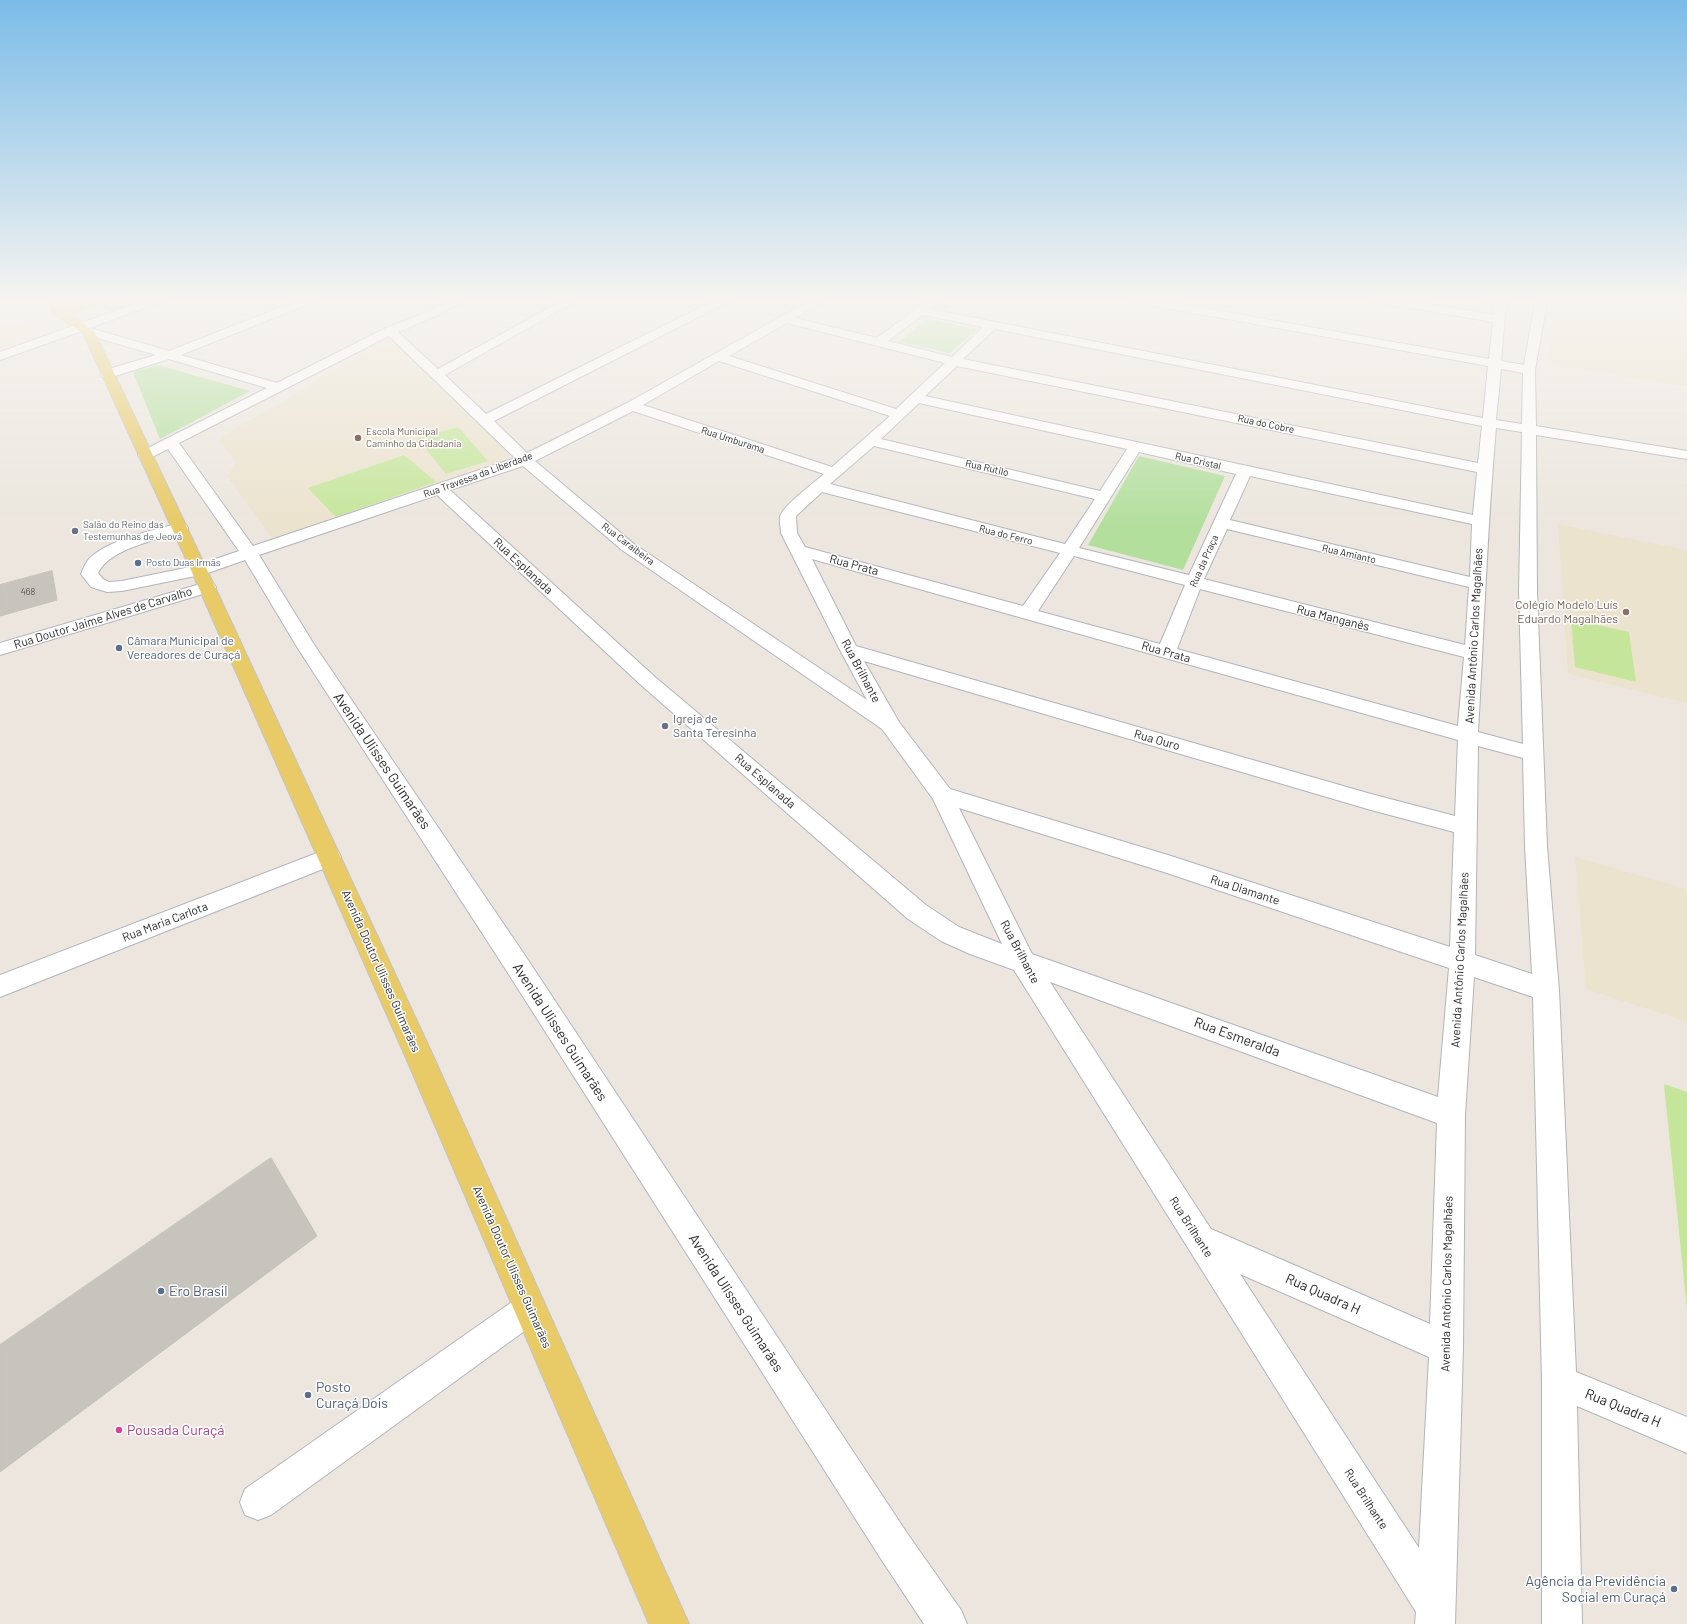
<!DOCTYPE html>
<meta charset="utf-8">
<style>
body{margin:0}
canvas{display:block;background:#ece6de}
</style>
<canvas width="1687" height="1624"></canvas>
<script>
const g = document.querySelector('canvas').getContext('2d');
g.lineJoin = 'round';
function fillPath(path, color) {
  g.fillStyle = color;
  g.fill(path, 'evenodd');
}
function stroke(path, color, width, dash) {
  g.strokeStyle = color;
  g.lineWidth = width;
  g.lineCap = dash ? 'butt' : 'round';
  g.setLineDash(dash || []);
  g.stroke(path);
}
function write(font, color, halo, rows, align = 'center') {
  g.font = font + ' Barlow,sans-serif';
  g.lineWidth = 3;
  g.setLineDash([]);
  g.textBaseline = 'middle';
  g.strokeStyle = halo;
  g.fillStyle = color;
  for (const [text, x, y, turn = 0] of rows) {
    g.save();
    g.translate(x, y);
    g.rotate((+turn || 0) * Math.PI / 180);
    g.textAlign = isNaN(turn) ? turn : align;
    if (halo) g.strokeText(text, 0, 0);
    g.fillText(text, 0, 0);
    g.restore();
  }
}
fillPath(new Path2D(`
 M1556 297H1687V387L1548 363Z
 M0 321 42 331 0 347Z
 M395 344 511 454 506 460 285 537H271L227 476 237 462 219 441 224 435 307 388 317 378 382 345Z
 M1558 524 1687 550V703L1568 674Z
 M1575 857 1687 889V1022L1586 989Z`), '#ece3ce');
fillPath(new Path2D(`
 M122 299 130 300 132 303C124 309 107 314 98 307L106 302Z
 M928 319 978 329 950 353 898 342Z
 M158 365 250 391 160 439 133 372Z
 M1139 456 1225 476 1183 570 1088 545Z`), '#b3df9d');
fillPath(new Path2D(`
 M458 427 488 461 446 474 417 438Z
 M404 455 436 482 336 517 308 488Z
 M1571 619 1629 632 1636 682 1575 667Z
 M1664 1084 1687 1092V1310Z`), '#c5e69a');
const building = new Path2D(`
 M52 571 57 600 0 616V585Z
 M271 1158 317 1236 0 1472V1345Z`);
fillPath(building, '#c7c3bd');
stroke(building, '#c7c1b7', 1);
const minor = new Path2D(`
 M154 297H170L169 299 90 328 169 351 307 297H322L321 299 181 355 277 383 386 328 430 311 457 297H471L438 315 398 332 438 369 569 297H583L445 375 486 414 721 297H735L734 299 494 421 527 453 627 403 816 297H829L795 318 877 338 932 297H944L930 309 1483 418 1488 366 1122 300 1117 297H1142L1489 359 1493 322 1365 300 1360 297H1386L1494 315 1495 303 1475 299 1474 297H1507L1508 301 1506 303 1501 361 1524 365 1536 297H1548L1535 370 1536 426 1687 451V459L1536 435 1537 592 1547 846 1559 990 1576 1372 1687 1417V1453L1577 1406 1582 1624H1542V1382L1533 997 1474 977 1465 1115 1463 1348 1455 1624H1415L1416 1612 1014 970 970 954 941 941 908 919 641 685 437 495 259 555 315 646 524 954 907 1533 961 1610 967 1624H924L881 1559 506 970 297 647 245 560 205 574 122 591 107 592 91 587 81 574C83 569 85 564 88 560 106 540 154 530 180 523L186 525 188 528 186 531C160 539 110 548 98 573L103 579 109 582 122 581 195 566 239 551 168 449 150 458 145 459 140 458 138 455 140 452 267 388 169 359 112 377H102L101 374 102 371 156 355 84 334 82 331 0 360V352ZM923 315 983 327 952 357 888 341ZM787 323 945 363 896 409 729 356ZM995 329 1482 426 1478 463 963 359ZM389 336 515 458 253 546 179 443ZM719 361 890 416 832 467 643 405ZM957 366 1477 472 1473 515 925 396ZM1501 369 1523 373 1522 424 1496 420ZM919 403 1127 449 1100 491 881 439ZM633 411 824 474C815 482 782 506 780 517 779 522 781 528 781 533L840 650 867 700 634 544 535 461ZM1496 428 1522 432 1519 592 1523 744 1478 732C1484 630 1487 529 1496 428ZM874 446 1095 499 1065 544 830 484ZM1139 452 1236 474 1189 575 1079 548ZM523 466 622 550 882 729 933 799 1002 944 959 927 926 905 655 677 450 490ZM1250 476 1472 524 1470 577 1230 520ZM822 492 1060 553 1023 606 805 547 797 533 796 516ZM1227 529 1469 587 1465 645 1204 579ZM1074 556 1185 585 1160 644 1038 611ZM812 559 1458 740 1455 816 1371 794 856 646ZM1200 589 1464 657 1458 726 1177 649ZM864 661 1371 810 1454 832 1450 947 1171 856 950 789 899 722ZM1478 746 1523 758 1525 846 1532 974 1475 955ZM959 808 1167 873 1449 968 1438 1097 1032 954ZM1050 982 1437 1123 1430 1324 1211 1229ZM1240 1274 1429 1357 1419 1548Z
 M207 582 213 583 216 587 213 591 0 655V643Z
 M330 848 338 851 341 857 338 863 0 997V975Z
 M530 1292 541 1297 546 1308 541 1319 271 1515 258 1520 245 1515 240 1502 245 1489 519 1297Z`);
const major = new Path2D(`
 M63 297H77L63 306 62 308 64 310 95 297H110L109 299 71 315 94 331 207 570 430 1049 689 1624H649L406 1058 191 570 83 333 58 317 50 308 55 302Z`);
stroke(minor, '#b1b4bd', 2);
stroke(major, '#c4c4c4', 2);
fillPath(minor, '#fff');
fillPath(major, '#e8ca66');
const sky = g.createLinearGradient(0, 0, 0, 525);
sky.addColorStop(0, '#7bbce8');
sky.addColorStop(0.57, '#f6f4f0');
sky.addColorStop(1, '#f6f4f000');
g.fillStyle = sky;
g.fillRect(0, 0, 1687, 525);
for (const [x, y, r, color] of [
 [358,438,4,"#8d6e63"],
 [75,531,4,"#6b7280"],
 [138,563,4,"#5c6f8a"],
 [1626,612,4,"#8d6e63"],
 [119,648,4,"#5c6f8a"],
 [665,726,4,"#6b7280"],
 [161,1291,4,"#5c6f8a"],
 [308,1395,4,"#5c6f8a"],
 [119,1430,4,"#d1479c"],
 [1674,1589,4,"#5c6f8a"]
]) {
  const dot = new Path2D();
  dot.arc(x, y, r, 0, 2 * Math.PI);
  g.fillStyle = color;
  g.fill(dot);
  stroke(dot, '#fff', 1.5);
}
write('9px', '#525150', null, [
 ["468",28,592]
]);
write('10px', '#2b2b2b', '#fff', [
 ["Rua do Cobre",1266,424,12],
 ["Rua Umburama",733,440,18],
 ["Rua Cristal",1198,461,13],
 ["Rua Rutilo",987,468,13],
 ["Rua Travessa da Liberdade",478,475,-20],
 ["Rua do Ferro",1006,535,14],
 ["Rua Caraibeira",628,544,37],
 ["Rua Amianto",1349,554,13],
 ["Rua da Praça",1204,561,-66]
]);
write('10px', '#785e54', '#fff', [
 ["Escola Municipal",366,432],
 ["Caminho da Cidadania",366,444]
], 'left');
write('10px', '#5b616d', '#fff', [
 ["Salão do Reino das",83,525],
 ["Testemunhas de Jeová",83,537]
], 'left');
write('10px', '#4e5e75', '#fff', [
 ["Posto Duas Irmãs",146,563]
], 'left');
write('12px', '#2b2b2b', '#fff', [
 ["Rua Prata",854,565,15],
 ["Rua Esplanada",523,566,43],
 ["Rua Doutor Jaime Alves de Carvalho",103,618,-17],
 ["Rua Manganês",1333,618,14],
 ["Avenida Antônio Carlos Magalhães",1474,636,-87],
 ["Rua Prata",1166,652,16],
 ["Rua Brilhante",861,671,62],
 ["Rua Ouro",1157,740,16],
 ["Rua Esplanada",765,781,41],
 ["Rua Diamante",1245,890,18],
 ["Rua Maria Carlota",165,922,-21],
 ["Rua Brilhante",1020,952,62],
 ["Avenida Antônio Carlos Magalhães",1460,960,-87],
 ["Avenida Doutor Ulisses Guimarães",381,971,66],
 ["Rua Brilhante",1191,1227,57],
 ["Avenida Doutor Ulisses Guimarães",512,1267,66],
 ["Avenida Antônio Carlos Magalhães",1447,1284,-89],
 ["Rua Brilhante",1366,1499,57]
]);
write('12px', '#785e54', '#fff', [
 ["Colégio Modelo Luís",1618,605],
 ["Eduardo Magalhães",1618,619]
], 'right');
write('12px', '#4e5e75', '#fff', [
 ["Câmara Municipal de",127,641],
 ["Vereadores de Curaçá",127,655]
], 'left');
write('12px', '#5b616d', '#fff', [
 ["Igreja de",673,719],
 ["Santa Teresinha",673,733]
], 'left');
write('14px', '#2b2b2b', '#fff', [
 ["Avenida Ulisses Guimarães",382,761,56],
 ["Avenida Ulisses Guimarães",560,1032,57],
 ["Rua Esmeralda",1237,1037,20],
 ["Rua Quadra H",1323,1294,24],
 ["Avenida Ulisses Guimarães",736,1303,57],
 ["Rua Quadra H",1623,1408,22]
]);
write('14px', '#4e5e75', '#fff', [
 ["Ero Brasil",169,1291],
 ["Posto",316,1387],
 ["Curaçá Dois",316,1403],
 ["Agência da Previdência",1666,1581,"right"],
 ["Social em Curaçá",1666,1597,"right"]
], 'left');
write('14px', '#b23c85', '#fff', [
 ["Pousada Curaçá",127,1430]
], 'left');
</script>
